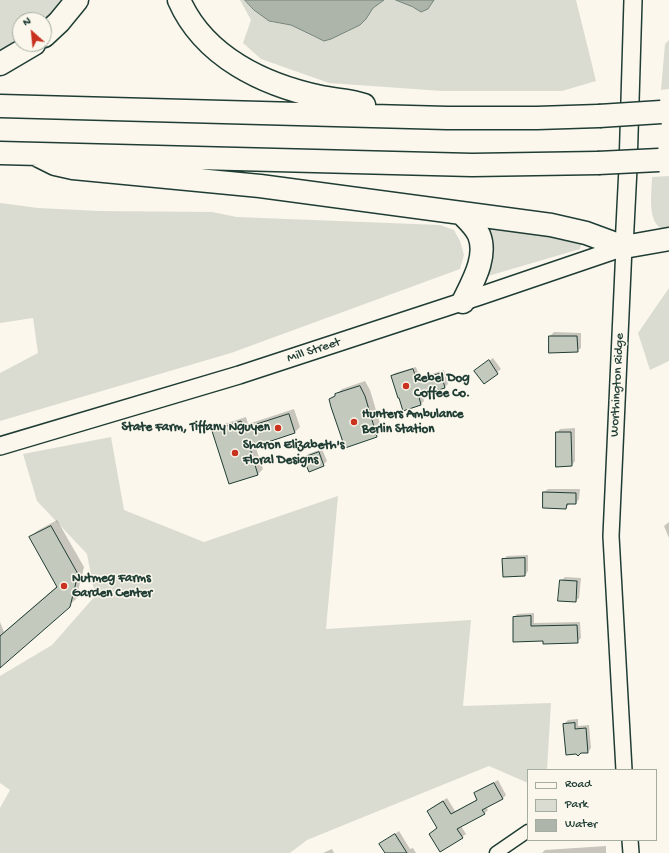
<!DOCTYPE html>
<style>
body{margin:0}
#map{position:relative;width:669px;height:853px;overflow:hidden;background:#fbf7ec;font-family:"Gochi Hand",sans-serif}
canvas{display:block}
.legend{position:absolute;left:527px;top:769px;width:130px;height:72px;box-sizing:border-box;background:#fbf7ec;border:1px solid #a3ada2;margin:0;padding:5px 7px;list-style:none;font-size:12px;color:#1f3d34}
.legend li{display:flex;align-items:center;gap:8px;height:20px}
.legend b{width:20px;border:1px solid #a3ada2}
.north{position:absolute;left:12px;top:12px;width:40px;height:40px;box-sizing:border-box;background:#fbf7ec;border:1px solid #a3ada2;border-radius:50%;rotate:333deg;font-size:11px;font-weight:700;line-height:16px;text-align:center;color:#1f3d34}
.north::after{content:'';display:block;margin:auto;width:14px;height:18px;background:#c8321e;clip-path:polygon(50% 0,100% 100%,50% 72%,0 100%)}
</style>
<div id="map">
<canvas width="669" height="853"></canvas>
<ul class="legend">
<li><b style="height:5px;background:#fbf7ec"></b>Road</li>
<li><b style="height:11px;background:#dbdcd1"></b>Park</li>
<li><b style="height:11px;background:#adb4aa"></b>Water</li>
</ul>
<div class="north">N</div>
</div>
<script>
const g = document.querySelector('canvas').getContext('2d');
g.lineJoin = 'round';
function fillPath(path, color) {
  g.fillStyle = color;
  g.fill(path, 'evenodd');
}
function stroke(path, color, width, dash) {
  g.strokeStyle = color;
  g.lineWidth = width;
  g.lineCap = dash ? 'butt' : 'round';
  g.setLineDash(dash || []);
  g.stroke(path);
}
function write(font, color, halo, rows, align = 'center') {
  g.font = font + ' "Gochi Hand",sans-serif';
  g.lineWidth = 3;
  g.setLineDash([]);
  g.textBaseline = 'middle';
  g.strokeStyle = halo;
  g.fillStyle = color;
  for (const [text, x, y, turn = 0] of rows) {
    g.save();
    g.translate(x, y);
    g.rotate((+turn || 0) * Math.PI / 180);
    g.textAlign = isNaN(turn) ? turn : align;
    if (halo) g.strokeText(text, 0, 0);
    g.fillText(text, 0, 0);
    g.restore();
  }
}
fillPath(new Path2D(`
 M0 0H64L44 24V20H20V41L0 52Z
 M240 0H245L254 10 271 22 291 25 316 38 326 40 360 25 366 19 373 8 384 0H396L413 7 421 12 430 7 434 0H576L596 81 562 91H442L329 83 261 59 243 43 251 20Z
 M669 40V89L661 90 665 44Z
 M669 176V231C645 228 652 195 652 177Z
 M0 203 38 208 100 211 212 212 237 217 440 225 454 230 460 241 464 255 460 269 231 353 0 421V373L38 353 33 318 0 323Z
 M481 226 573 237 582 241 580 249 488 276Z
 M669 288V361L650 370 638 333Z
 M111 437 124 510 204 542 338 496 326 629 471 620 463 706 551 703 547 770H528V783L489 766 307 840 290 853H0V808L10 790 0 783V676L52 645 95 596 87 554 37 501 23 454Z`), '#dbdcd1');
const water = new Path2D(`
 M245 0H384L373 8 366 19 360 25 331 39 324 41 291 25 269 21 254 10Z
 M396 0H434L428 9 421 12 413 7Z`);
fillPath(water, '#adb4aa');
stroke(water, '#74847b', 1);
fillPath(new Path2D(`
 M554 332 581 333V348L577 351 550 336Z
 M493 358 501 369 484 383 479 368Z
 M416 367 420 378 444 370 448 384 445 387 423 393 422 394 424 401 420 405 392 376 395 373Z
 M365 381 370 390 382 430 377 436 345 447 331 399 342 389Z
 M294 409 300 427 294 433 255 445 263 469 258 474 230 483 213 431 218 426 246 417 248 424Z
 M575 428V461L572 465 557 433 560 429Z
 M322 449 327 461 323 465 305 458 308 454Z
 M548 489H580L579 499 576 503H570L566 508 544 492Z
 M57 520 84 567 76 599 0 666V622L4 632 57 586 30 537 37 531Z
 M669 522V538L664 526Z
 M528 555V571L525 575 503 560 507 556Z
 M565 577 581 578 579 598 575 601 561 581Z
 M534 613V623L580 622 581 638 577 642 544 640 514 617 517 614Z
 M578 719V726L589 725 591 748 588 752 564 724 568 720Z
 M498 780 506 795 502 799 486 807 488 810 484 814 461 826 466 834 462 837 430 834 438 828 428 812 431 808 447 798 455 811 478 799 475 793 479 790Z
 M399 831 410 849 413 848 416 853H386L380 844Z
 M606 846V853H542L545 850Z
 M332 849 334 853H323Z`), '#0003');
const building = new Path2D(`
 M549 336H577L578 352 549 353Z
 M489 360 498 374 484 384 474 371Z
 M413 369 417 380 441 373 445 388 421 395V396L419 397 421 405 403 411 399 398H398L391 376Z
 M360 386 365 396 377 437 345 448 331 407 329 399 335 396V394Z
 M289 414 295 433 250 448 258 475 229 484 212 431 241 421 243 428Z
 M556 432H571L572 466 556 467Z
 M319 452 324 466 309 472 303 458Z
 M543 492 576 493V504H567L566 509 543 508Z
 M51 526 78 574 70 607 0 668V636L57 587 29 537Z
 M525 558V576L503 577 502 559Z
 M560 580 577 581 576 602 558 601Z
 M531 616V626L577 625 578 643 543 644V641L513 642V617Z
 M575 723V729L586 728 588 753H581L578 756 576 754 566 755 563 724Z
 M494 783 503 799 482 810 485 814 457 829 463 838 440 852 429 834 437 828 427 811 443 801 451 814 477 800 474 793Z
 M395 834 407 853H385L379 844Z`);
fillPath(building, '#c4c9be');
stroke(building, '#1f3d34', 1);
const minor = new Path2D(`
 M496 853 528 831`);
const tertiary = new Path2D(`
 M624 770 611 536 624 247
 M630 840 631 853`);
const secondary = new Path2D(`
 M0 446 239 375 480 296 624 247 628 168 633 0`);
const motorway = new Path2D(`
 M179 0C204 57 264 85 321 97 335 100 351 100 364 105
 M44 36 59 22 77 0
 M0 64 34 44
 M0 106 447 118H537L599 116
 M0 153 472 165 598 163
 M35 154 55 164 73 168 260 186 551 225 586 233 624 247 669 239
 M461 213C468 220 475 226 479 235 488 257 472 283 463 302`);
stroke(minor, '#1f3d34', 15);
stroke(tertiary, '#1f3d34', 18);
stroke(secondary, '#1f3d34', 20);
stroke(motorway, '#1f3d34', 25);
stroke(minor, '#fbf7ec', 12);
stroke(tertiary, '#fbf7ec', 15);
stroke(secondary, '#fbf7ec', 17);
stroke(motorway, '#fbf7ec', 22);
const motorwayBridge = new Path2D(`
 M599 116 661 112
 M598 163 659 160`);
stroke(motorwayBridge, '#1f3d34', 25, []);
stroke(motorwayBridge, '#fbf7ec', 22);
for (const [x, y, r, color] of [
 [406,386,4,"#c8321e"],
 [354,422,4,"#c8321e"],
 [278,428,4,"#c8321e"],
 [235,453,4,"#c8321e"],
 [64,586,4,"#c8321e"]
]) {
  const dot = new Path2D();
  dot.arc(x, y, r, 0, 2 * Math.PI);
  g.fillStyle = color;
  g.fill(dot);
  stroke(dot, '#fbf7ec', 1.5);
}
write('13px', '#1f3d34', '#fbf7ec', [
 ["Mill Street",314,351,-18],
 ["Worthington Ridge",618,385,-87]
]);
write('bold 13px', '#1f3d34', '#fbf7ec', [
 ["Rebel Dog",414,379],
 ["Coffee Co.",414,394],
 ["Hunters Ambulance",362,415],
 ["Berlin Station",362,430],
 ["State Farm, Tiffany Nguyen",270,428,"right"],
 ["Sharon Elizabeth's",243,446],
 ["Floral Designs",243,461],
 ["Nutmeg Farms",72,579],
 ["Garden Center",72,594]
], 'left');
</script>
